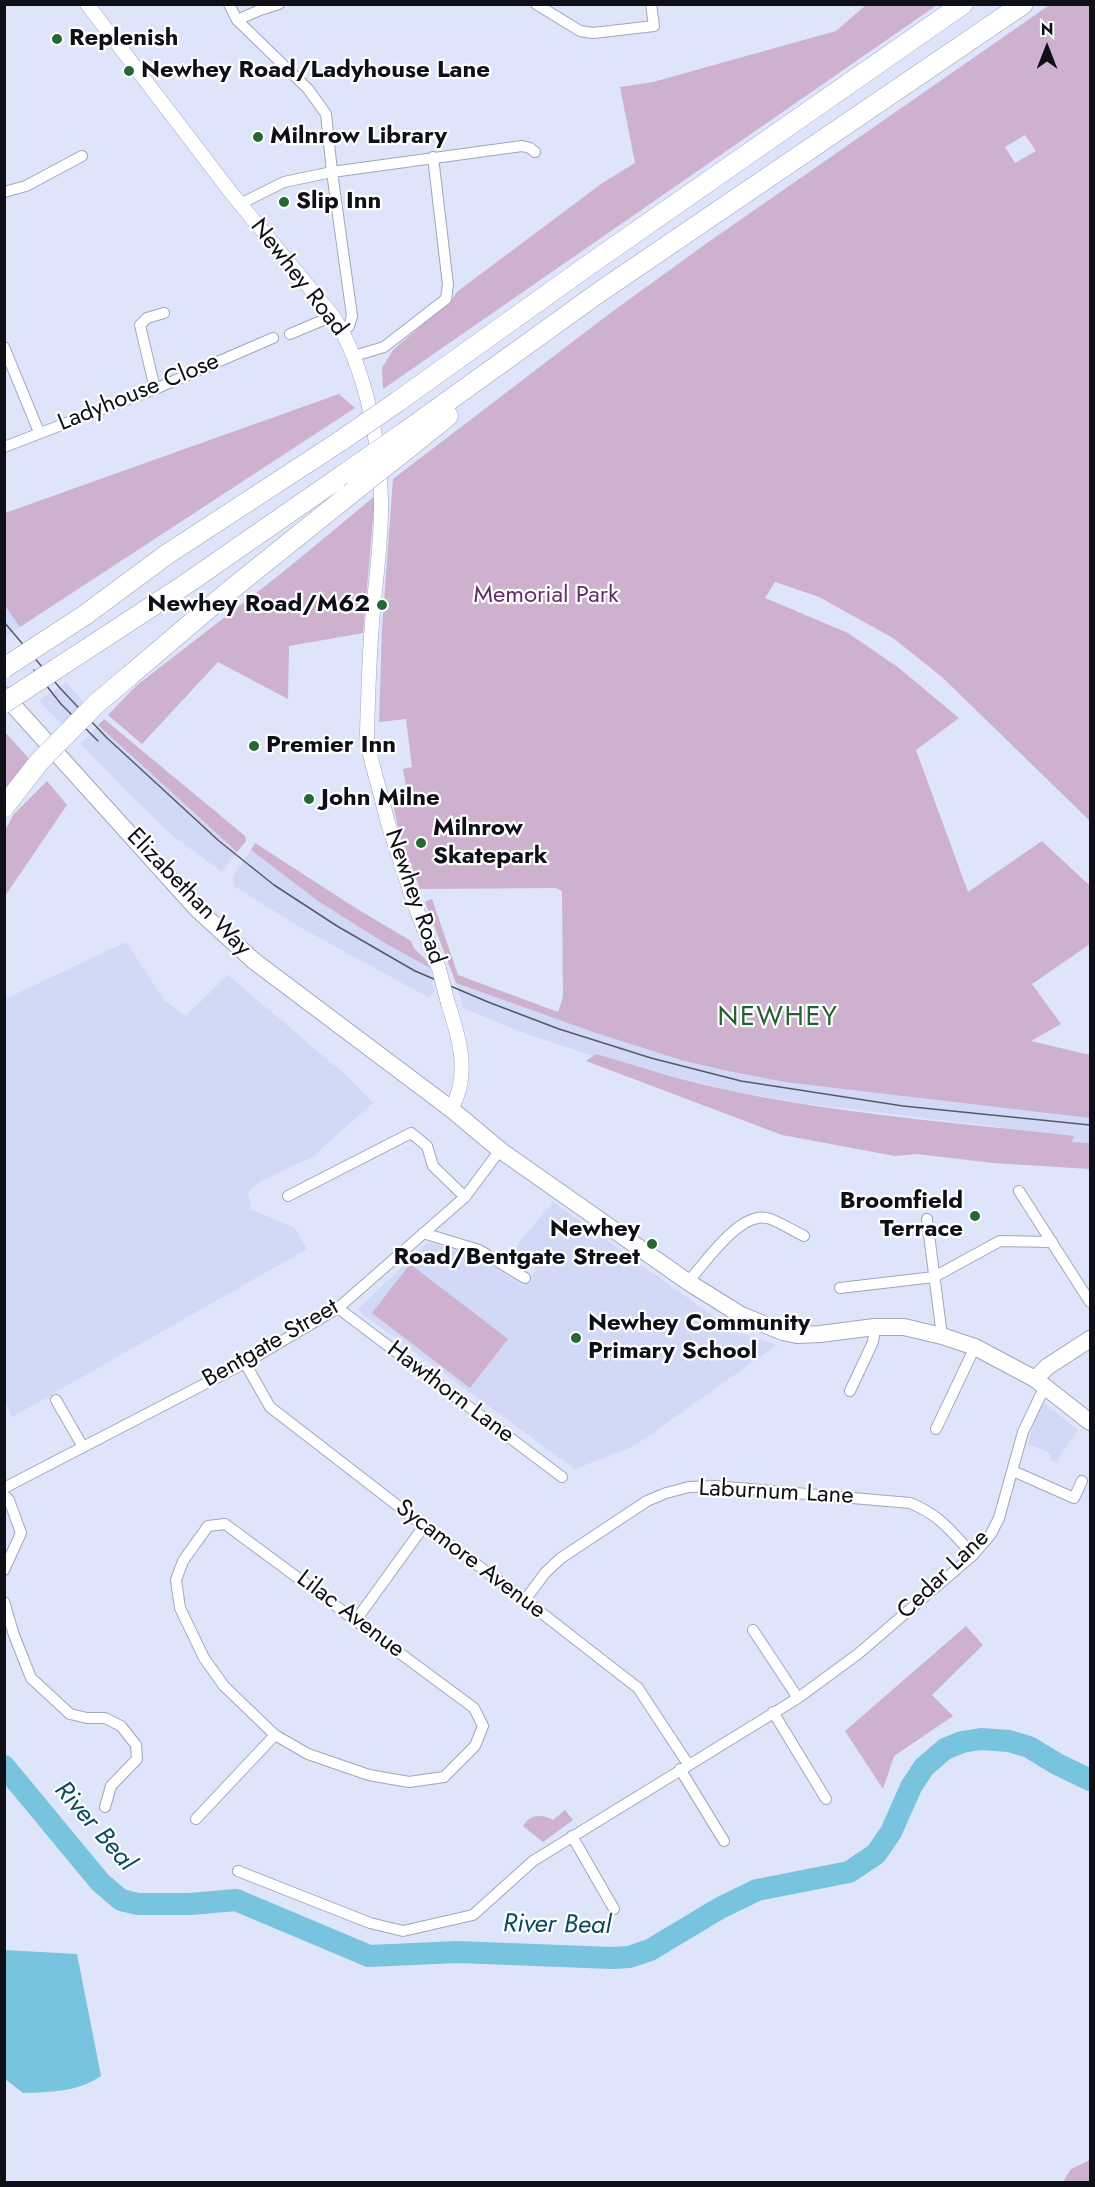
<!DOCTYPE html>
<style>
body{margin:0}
#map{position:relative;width:1095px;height:2187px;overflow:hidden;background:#dee4fa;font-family:Jost,sans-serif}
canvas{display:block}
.frame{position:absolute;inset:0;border:6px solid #0e0f17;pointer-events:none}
.north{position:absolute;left:1017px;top:18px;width:60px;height:60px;-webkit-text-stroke:4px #fff;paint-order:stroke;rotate:0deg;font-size:16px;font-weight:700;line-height:24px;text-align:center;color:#0e0f17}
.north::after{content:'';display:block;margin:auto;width:21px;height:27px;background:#0e0f17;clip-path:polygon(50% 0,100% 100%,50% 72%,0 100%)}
</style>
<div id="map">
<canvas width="1095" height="2187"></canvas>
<div class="frame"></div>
<div class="north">N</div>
</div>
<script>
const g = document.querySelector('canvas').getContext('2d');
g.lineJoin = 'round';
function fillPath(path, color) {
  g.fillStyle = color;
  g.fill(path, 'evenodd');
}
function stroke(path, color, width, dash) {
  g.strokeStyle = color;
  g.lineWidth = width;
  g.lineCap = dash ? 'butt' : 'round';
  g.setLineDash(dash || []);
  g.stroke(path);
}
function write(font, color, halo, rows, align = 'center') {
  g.font = font + ' Jost,sans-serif';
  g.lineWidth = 4.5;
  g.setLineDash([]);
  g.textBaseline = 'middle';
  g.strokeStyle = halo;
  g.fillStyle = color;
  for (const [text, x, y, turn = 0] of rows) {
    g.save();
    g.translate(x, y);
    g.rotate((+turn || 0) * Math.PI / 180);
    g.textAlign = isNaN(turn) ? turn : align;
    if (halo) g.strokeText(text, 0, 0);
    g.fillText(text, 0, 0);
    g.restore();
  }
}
fillPath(new Path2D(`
 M4 606 20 627 5 637H4Z
 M66 682 86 705 65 727 39 701Z
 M98 725 237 852 222 872 173 836 130 795 81 744Z
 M251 850 318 901 383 942 430 968 434 992 429 998 298 926 234 886 233 876Z
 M126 942 165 1001 186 1016 228 975 349 1078 373 1103 312 1157 263 1180 248 1192 252 1210 294 1227 307 1249 12 1417 4 1399 5 999Z
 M456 983 593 1032 681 1060 1090 1118V1143L1072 1142 1073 1136 808 1104 737 1092 664 1074 593 1056 526 1034 463 1008Z
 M553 1202 736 1332 777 1345 634 1446 575 1469 357 1310 428 1242 476 1256 524 1286 537 1269 512 1251Z
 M1044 1403 1078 1430 1056 1462 1049 1459 1051 1455 1042 1449 1028 1445 1035 1416Z`), '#d2d9f6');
fillPath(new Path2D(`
 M1051 4 1090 5V821L942 677 893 638 819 597 775 582 765 598 848 633 899 668 959 718 916 750 968 892 1042 841 1090 886V944L1032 984 1061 1024 1031 1041 1090 1055V1118L785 1082 723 1070 681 1060 593 1032 456 983 425 902 432 899 458 975 558 1012 563 997 562 891 556 888 420 889 399 832 393 804 408 799 403 769 412 767 406 719 379 722 382 629 393 479 609 314 707 243ZM1025 135 1036 151 1015 163 1005 147Z
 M866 5H937L383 389 382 368 393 350 452 299 458 291 601 184 635 163 620 87 653 82 836 31Z
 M339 394 355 408 20 627 5 606V513Z
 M375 496 363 633 289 646 288 699 218 662 142 744 108 715 136 686 283 572Z
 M104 719 245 836 246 841 237 852 98 725Z
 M5 732 32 762 5 794Z
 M47 781 67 805 5 896V830L14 814Z
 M255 843 354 907 411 941C415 955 425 953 430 968L383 942 318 901 251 850Z
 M596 1054C643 1068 690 1083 737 1092 848 1115 962 1123 1074 1136L1072 1142 1090 1143V1169L993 1163 917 1154 895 1156 782 1135 586 1061Z
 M410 1264 508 1339 470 1388 372 1313Z
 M966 1626 983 1645 932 1695 953 1716 894 1756 883 1789 845 1731Z
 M565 1810 573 1820 543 1842 523 1826C530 1814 542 1814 553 1820Z
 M1090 2160V2182H1063L1071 2169Z`), '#cdb1ce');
fillPath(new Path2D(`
 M5 1950 77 1954 101 2076C78 2092 50 2092 23 2093L5 2079Z`), '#78c3de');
stroke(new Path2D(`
 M4 1766 100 1882 121 1900 138 1904H190L236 1900 369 1956 457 1952 612 1958 629 1957 650 1950 720 1908 757 1890 849 1872 876 1854 891 1832 911 1787 924 1767 945 1749 962 1742 981 1739 1009 1741 1029 1747 1057 1764 1090 1780`), '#78c3de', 22);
const minor = new Path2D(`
 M229 4 237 20 308 89 326 114 332 172 352 316 349 326 343 332
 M536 4 580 31 593 33 654 26 651 4
 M237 20 260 10 279 4
 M4 192 26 186 82 156
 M240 204 284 182 332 172 522 146 530 148 535 152
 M290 334 333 316
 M4 347 39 432
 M354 356 384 347 446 299 448 285 433 157
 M155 389 140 325 147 318 164 313
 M4 447 155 389 273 338
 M1019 1191 1090 1302
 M288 1196 411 1133 427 1146 433 1166 465 1197
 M927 1219 942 1336
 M423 1233 479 1250 525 1278
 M688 1282C705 1263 739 1212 767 1218 779 1221 793 1231 804 1236
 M840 1288 934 1277 1000 1241 1052 1242
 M338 1308 562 1477
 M245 1363 270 1407 424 1526 525 1600 638 1688 688 1764
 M850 1391 873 1342 875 1327
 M56 1400 83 1447
 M936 1429 975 1347
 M1013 1471 1074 1498 1082 1481
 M4 1488 245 1363 338 1308 465 1197 500 1150
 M4 1495 9 1500 21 1533 4 1570
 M225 1524 474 1708 483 1726 475 1746 444 1777 409 1782 369 1775 308 1754 275 1735 224 1686 204 1658 180 1608 176 1580 183 1561 208 1526Z
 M525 1600 545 1573 561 1558 647 1501 666 1493 689 1487 715 1486 910 1503C940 1515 952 1532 973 1555
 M4 1602 14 1635 31 1678 70 1714 87 1718H105L121 1726 136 1745 137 1759 111 1786 105 1807
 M356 1620 424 1526
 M753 1630 798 1698
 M773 1712 826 1799
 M680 1769 724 1841
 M196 1819 275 1735
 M572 1836 614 1909
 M238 1871 370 1923 403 1931 473 1915 533 1861 798 1698 858 1654 973 1555 991 1534 999 1518 1023 1432 1045 1386`);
const tertiary = new Path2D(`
 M87 4 232 194 333 316C365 366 380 441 381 500 382 541 375 583 372 624 369 660 368 697 367 734L368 747 388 823 413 900 439 969
 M448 1003C459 1037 471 1075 451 1109`);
const primary = new Path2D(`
 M4 695 196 908 254 961 451 1109 500 1150 688 1282 741 1315 783 1332 797 1335 820 1334 875 1327H904L942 1336 975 1347 1035 1379 1090 1422
 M1035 1379 1047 1367 1090 1339`);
const motorway = new Path2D(`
 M397 402 593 262 963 4
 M405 432 601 291 1023 4
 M407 449 448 416
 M85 615 166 555 342 440
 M102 639 186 584 346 473
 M128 677 228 592 350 494`);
stroke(minor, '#a1a6bb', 12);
stroke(tertiary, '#a1a6bb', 15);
stroke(primary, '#a1a6bb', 18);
stroke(motorway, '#a1a6bb', 21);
stroke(minor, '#fff', 10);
stroke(tertiary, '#fff', 14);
stroke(primary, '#fff', 16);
stroke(motorway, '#fff', 20);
stroke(new Path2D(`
 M4 622 60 688 106 737 219 841 274 885 337 926 415 971 488 1002 559 1029 651 1058 741 1081 903 1106 1090 1125
 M34 670 61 704 98 741`), '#565865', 1.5);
const tertiaryBridge = new Path2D(`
 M439 969 448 1003`);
const motorwayBridge = new Path2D(`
 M342 440 397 402
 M346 473 405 432
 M350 494 407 449
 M4 668 85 615
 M4 703 102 639
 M4 807 39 762 97 703 128 677`);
stroke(tertiaryBridge, '#a1a6bb', 15, []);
stroke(motorwayBridge, '#a1a6bb', 21, []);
stroke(tertiaryBridge, '#fff', 14);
stroke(motorwayBridge, '#fff', 20);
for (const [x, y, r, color] of [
 [57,39,6,"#266833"],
 [129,71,6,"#266833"],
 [258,137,6,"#266833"],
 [284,202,6,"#266833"],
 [382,605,6,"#266833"],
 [254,746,6,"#266833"],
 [309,799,6,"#266833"],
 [421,843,6,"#266833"],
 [975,1216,6,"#266833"],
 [652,1244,6,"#266833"],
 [576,1338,6,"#266833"]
]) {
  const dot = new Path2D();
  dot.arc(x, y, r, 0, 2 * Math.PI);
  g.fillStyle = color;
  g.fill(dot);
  stroke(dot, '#fff', 2);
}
write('bold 24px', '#0e0f17', '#fff', [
 ["Replenish",69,39],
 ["Newhey Road/Ladyhouse Lane",141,71],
 ["Milnrow Library",270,137],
 ["Slip Inn",296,202],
 ["Newhey Road/M62",370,605,"right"],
 ["Premier Inn",266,746],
 ["John Milne",321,799],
 ["Milnrow",433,829],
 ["Skatepark",433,857],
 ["Broomfield",963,1202,"right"],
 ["Terrace",963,1230,"right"],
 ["Newhey",640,1230,"right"],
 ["Road/Bentgate Street",640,1258,"right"],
 ["Newhey Community",588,1324],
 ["Primary School",588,1352]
], 'left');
write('24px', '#0e0f17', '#fff', [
 ["Newhey Road",298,278,52],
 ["Ladyhouse Close",139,393,-22],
 ["Elizabethan Way",188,893,46],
 ["Newhey Road",414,897,71],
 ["Bentgate Street",271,1344,-30],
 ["Hawthorn Lane",450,1393,37],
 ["Laburnum Lane",776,1493,3],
 ["Sycamore Avenue",470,1560,37],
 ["Cedar Lane",944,1575,-44],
 ["Lilac Avenue",350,1615,37]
]);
write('24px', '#642d67', '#fff', [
 ["Memorial Park",546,596]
]);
write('italic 26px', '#094b5e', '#fff', [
 ["River Beal",94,1827,49],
 ["River Beal",557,1926,1]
]);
g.letterSpacing = '1.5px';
write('27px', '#256130', '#fff', [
 ["NEWHEY",778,1018]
]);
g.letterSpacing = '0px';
</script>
